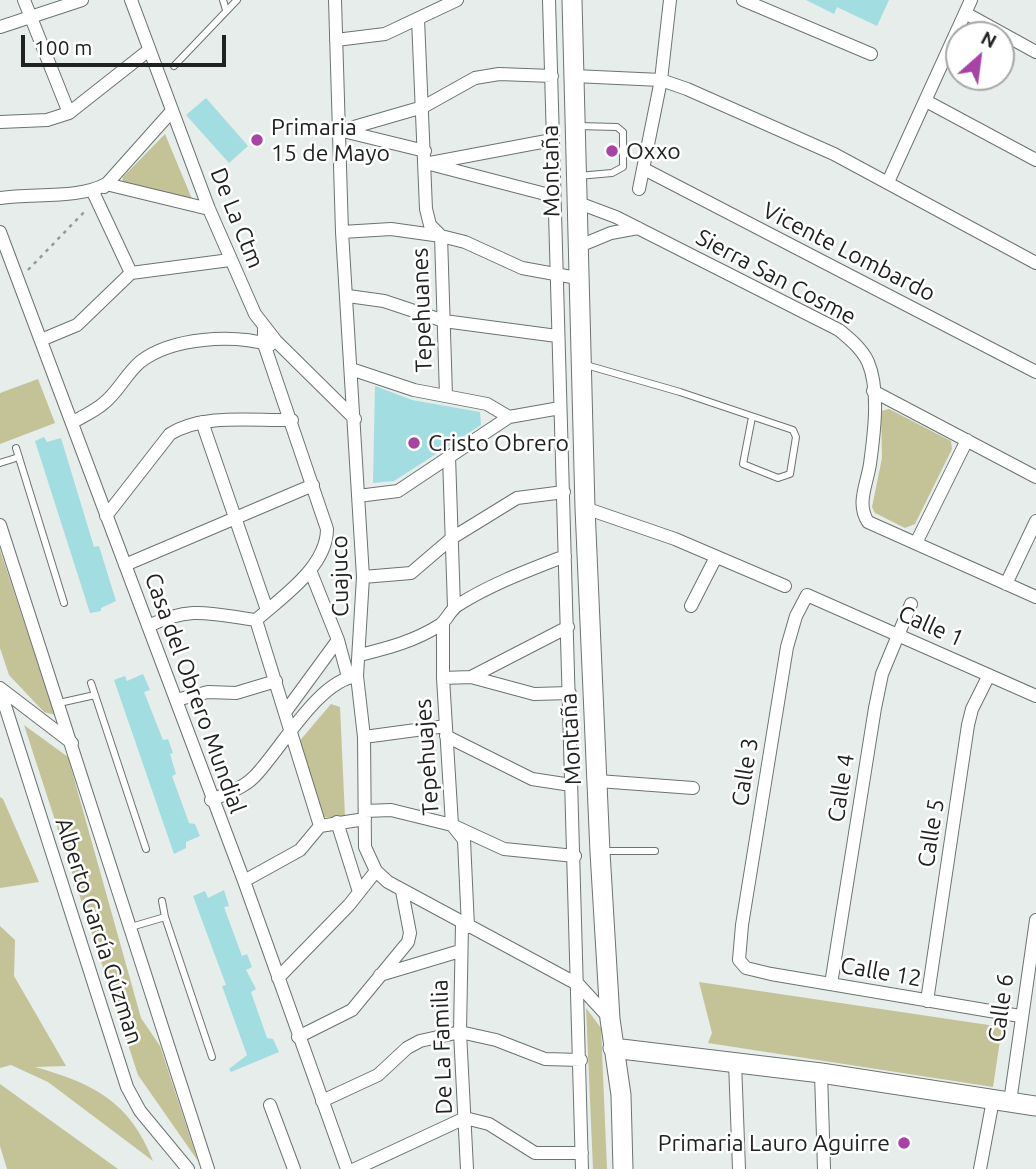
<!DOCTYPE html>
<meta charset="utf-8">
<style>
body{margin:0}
#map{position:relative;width:1036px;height:1169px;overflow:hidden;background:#e6edea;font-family:Ubuntu,sans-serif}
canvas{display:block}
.north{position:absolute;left:945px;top:21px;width:70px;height:70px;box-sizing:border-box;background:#fff;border:2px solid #a6a7a6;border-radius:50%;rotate:28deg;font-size:19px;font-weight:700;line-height:28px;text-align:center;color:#202221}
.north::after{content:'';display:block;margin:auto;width:24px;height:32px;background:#a842a5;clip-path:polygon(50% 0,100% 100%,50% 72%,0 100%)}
.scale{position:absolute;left:21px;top:35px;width:205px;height:32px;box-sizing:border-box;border:4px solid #202221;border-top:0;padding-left:9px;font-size:21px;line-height:24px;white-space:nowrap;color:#202221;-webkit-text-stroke:5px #fff;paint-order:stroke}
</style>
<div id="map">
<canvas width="1036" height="1169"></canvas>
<div class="north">N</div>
<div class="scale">100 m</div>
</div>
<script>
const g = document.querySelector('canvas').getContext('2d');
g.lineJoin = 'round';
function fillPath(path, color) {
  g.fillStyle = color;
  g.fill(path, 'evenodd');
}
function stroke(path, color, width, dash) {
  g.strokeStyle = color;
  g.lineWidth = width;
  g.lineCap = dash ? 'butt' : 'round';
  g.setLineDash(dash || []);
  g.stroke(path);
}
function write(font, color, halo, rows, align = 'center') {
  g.font = font + ' Ubuntu,sans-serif';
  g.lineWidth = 5;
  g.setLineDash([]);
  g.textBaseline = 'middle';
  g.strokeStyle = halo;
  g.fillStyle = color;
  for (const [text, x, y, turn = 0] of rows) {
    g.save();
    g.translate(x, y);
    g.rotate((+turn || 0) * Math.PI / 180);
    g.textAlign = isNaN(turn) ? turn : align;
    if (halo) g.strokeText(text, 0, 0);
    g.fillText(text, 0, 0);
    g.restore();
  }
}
fillPath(new Path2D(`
 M165 134 192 199 122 187 123 177Z
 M38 379 55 423 0 444V393Z
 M889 409 951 441 952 449 915 524 905 528 875 513 872 507 882 458 881 411Z
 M0 550 55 715 44 712 9 675 0 648Z
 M331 704 340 707 345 817H322L297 744Z
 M24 725 68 757 141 1018 160 1046 198 1161 138 1075Z
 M0 797 3 799 39 882 0 888Z
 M0 926 15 940 14 976 66 1066 35 1067C92 1083 130 1101 153 1161L48 1082 11 1065 0 1068Z
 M699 982 1002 1027 993 1087 708 1043 712 1033Z
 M586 1008 601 1028 607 1169H593Z
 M0 1084 118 1169H7L0 1146Z`), '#c4c297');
fillPath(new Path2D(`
 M806 0H889L877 26 837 7 834 14Z
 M206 98 248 146 229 163 186 115Z
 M375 386 412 400 480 412 481 425 394 481 373 483Z
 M44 437 47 442 61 438 94 547 99 546 116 601 101 608V611L90 613 35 441Z
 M143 674 150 690 144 692 163 740 168 739 173 753 170 754 176 774 172 776 189 823 195 824 200 836 186 842V848L174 854 114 680 125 676 127 681Z
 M224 890 229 906 224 907 242 956 247 954 252 967 246 970 256 989 251 992 267 1038 273 1039 279 1052 231 1072 229 1069 247 1055 222 986 226 985 193 896 205 891 208 898Z`), '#a2dde1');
const lane = new Path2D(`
 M223 0 226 10
 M174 66 237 0
 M577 126 617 127 623 132V167L612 173 578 176
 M586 365 680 392 793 430 796 437 790 474 778 478 743 464 752 417
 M16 448 64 603
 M0 463 19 457
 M91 683 95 695
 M59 703 95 695 146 849
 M602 851H655
 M162 901 165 917
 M131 927 165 917 212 1057`);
const street = new Path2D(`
 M24 0 69 113
 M131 0 209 209 255 314 276 341 355 419
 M335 0 342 232 363 577 357 676 364 737 365 847 376 871 388 882 579 985 610 1019
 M549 0 582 1169
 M743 0 871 54
 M965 13 1036 52
 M418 19 426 209 430 225 441 236 446 396
 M0 27 82 0
 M336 40 385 34 457 0
 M574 76 661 80 687 89 834 154 1036 263
 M926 101 1036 160
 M0 122 47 120 69 113 149 50
 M340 131 423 107 475 78 499 74 552 76
 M343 131 425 151
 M426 163 553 196
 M430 163 552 140
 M644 169 1036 372
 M888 182 971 0
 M104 187 171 112
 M639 189 661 80 670 0
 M93 192 131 273
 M0 198C32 193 80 199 106 184L209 209
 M576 202 616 217 839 330C850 339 862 349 868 362 880 390 874 435 870 464 867 484 856 504 868 522L1036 597
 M0 232 244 881 347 1169
 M342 232 391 229 441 236 465 242 522 268 577 278
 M577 247 611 233 638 228
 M348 296 384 301 444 321 557 336
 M41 340 77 325 131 273 230 260
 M351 369 414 390 487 404 509 417 560 408
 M873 391 1036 477
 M202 422 267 610
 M72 423C83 416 95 411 104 403 118 392 126 374 140 362 172 337 233 334 270 345
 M449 456 454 607
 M358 496 398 491 509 417
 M585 508 675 539 785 586
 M106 516 170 434C204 413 254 421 292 420
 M0 525 208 1169
 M916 543 967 440
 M125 565 313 485
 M310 570 338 640 348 677
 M363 577 411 573 452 538 517 498 564 492
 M1006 584 1036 521
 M691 606 716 557
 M256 620 320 826
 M443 623V678L452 825 464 840 468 927
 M148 626C193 605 210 614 256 620 282 597 327 567 327 529L264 344V329
 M360 655C388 648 415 641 440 625 447 620 450 610 458 605 491 584 529 570 565 556
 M471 677 568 627
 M443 678 471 677 534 694 570 693
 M0 688 72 743
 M0 690 127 1087 140 1111 188 1169
 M176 700 208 692 236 693 276 681
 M286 711 338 640
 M446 736 532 779 571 785
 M364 737 446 726
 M598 781 693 788
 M211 800C226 794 243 788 254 777 280 751 318 680 357 676
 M365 811 391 810 452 825 504 849 575 856
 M337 822 359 892
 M244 881 300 850 320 826 365 819
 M462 924 460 1032 467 1169
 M380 975 460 951
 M278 978 349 905 376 871
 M831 984 875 708 882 674 911 604
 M927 1001 968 725 972 709 989 675
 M1020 1016 771 974 746 968 739 960 742 925 787 647 796 616 807 595 1036 696
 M298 1037 352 1010 408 942 410 933 402 891
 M735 1062 739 1169
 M821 1073 824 1169
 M322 1101 378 1075 407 1048 420 1041 460 1032 496 1040 545 1059 581 1060
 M1010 1102 1036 920
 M270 1105 294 1169
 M355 1169 465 1118 489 1124 535 1153H582
 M980 1169 993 1100`);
const secondary = new Path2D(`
 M572 0 585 508 600 852 610 1019 621 1095 623 1169
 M613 1048 821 1073 1036 1106`);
stroke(lane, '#6d7371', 8);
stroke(street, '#6d7371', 14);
stroke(secondary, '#6d7371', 21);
stroke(new Path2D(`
 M28 270 87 209`), '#959a98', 2.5, [3.5, 5]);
stroke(lane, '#fff', 6);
stroke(street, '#fff', 12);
stroke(secondary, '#fff', 19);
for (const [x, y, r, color] of [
 [257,140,7,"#a842a5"],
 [612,151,7,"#a842a5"],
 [414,443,7,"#a842a5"],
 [904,1143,7,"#a842a5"]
]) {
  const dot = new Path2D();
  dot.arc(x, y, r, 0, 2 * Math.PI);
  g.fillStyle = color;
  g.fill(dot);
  stroke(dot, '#fff', 2.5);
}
write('23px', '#202221', '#fff', [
 ["Primaria",271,127],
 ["15 de Mayo",271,153],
 ["Oxxo",626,151],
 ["Cristo Obrero",428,443],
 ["Primaria Lauro Aguirre",890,1143,"right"]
], 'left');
write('23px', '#202221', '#fff', [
 ["Montaña",551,171,-91],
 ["De La Ctm",237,218,68],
 ["Vicente Lombardo",849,252,27],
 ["Sierra San Cosme",776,277,28],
 ["Tepehuanes",422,310,-92],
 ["Cuajuco",340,576,-91],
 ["Calle 1",931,626,24],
 ["Casa del Obrero Mundial",195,693,70],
 ["Montaña",571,739,-93],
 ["Tepehuajes",427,757,-94],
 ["Calle 3",745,772,-81],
 ["Calle 4",841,788,-81],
 ["Calle 5",931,833,-81],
 ["Alberto García Gúzman",99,931,72],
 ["Calle 12",881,972,10],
 ["Calle 6",1001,1008,-82],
 ["De La Familia",442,1047,-92]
]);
</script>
